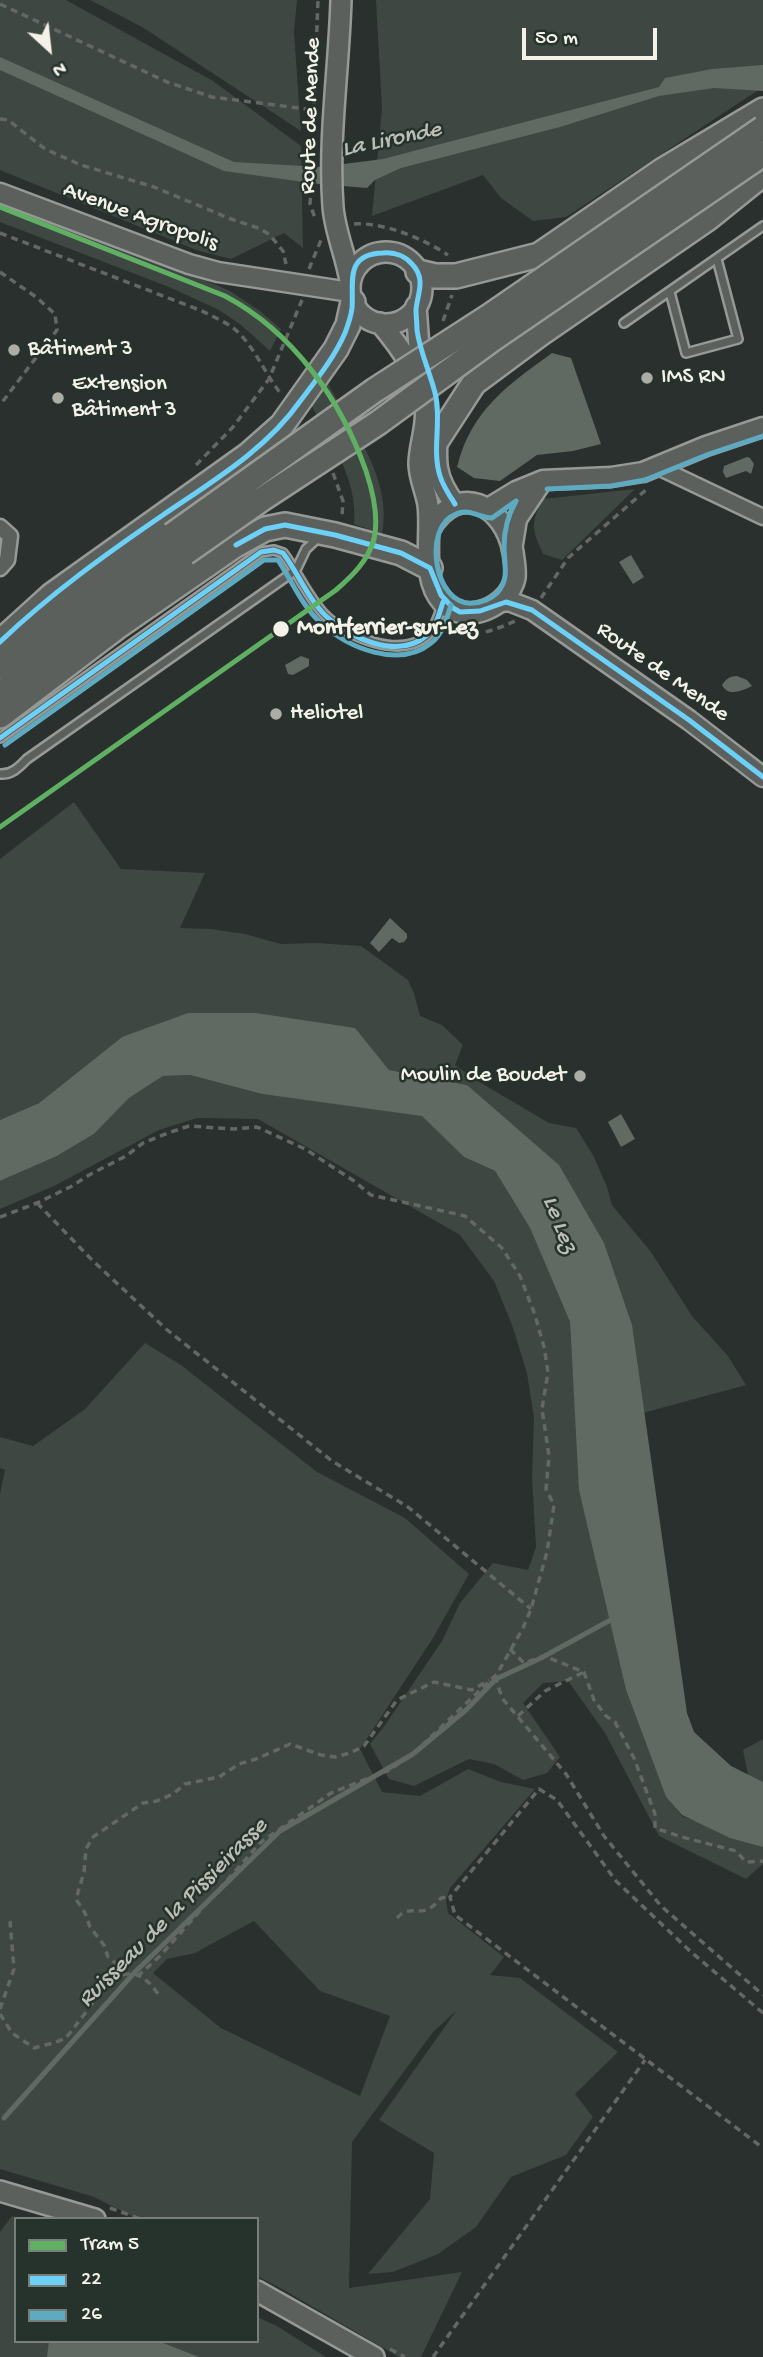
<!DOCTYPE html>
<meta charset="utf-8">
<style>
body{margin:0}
#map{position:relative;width:763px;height:2357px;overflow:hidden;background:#29302d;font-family:"Gochi Hand",sans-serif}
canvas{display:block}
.legend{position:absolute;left:14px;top:2217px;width:245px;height:126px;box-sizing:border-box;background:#26332d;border:2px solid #787f78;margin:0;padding:9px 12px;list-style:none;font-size:21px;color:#f4f1e8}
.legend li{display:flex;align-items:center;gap:14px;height:35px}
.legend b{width:35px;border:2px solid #787f78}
.north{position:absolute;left:14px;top:14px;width:70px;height:70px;-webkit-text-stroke:5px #26332d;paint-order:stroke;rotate:153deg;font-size:19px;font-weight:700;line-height:28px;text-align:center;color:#f4f1e8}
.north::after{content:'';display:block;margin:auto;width:24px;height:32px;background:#f4f1e8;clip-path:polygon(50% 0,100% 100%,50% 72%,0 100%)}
.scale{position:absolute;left:522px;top:28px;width:135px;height:32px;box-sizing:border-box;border:4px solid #f4f1e8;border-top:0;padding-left:9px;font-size:21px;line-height:24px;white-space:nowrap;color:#f4f1e8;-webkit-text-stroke:5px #26332d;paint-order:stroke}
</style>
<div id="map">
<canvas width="763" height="2357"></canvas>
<ul class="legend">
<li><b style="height:9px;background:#60b064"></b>Tram 5</li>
<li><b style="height:9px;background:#6dd0f6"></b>22</li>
<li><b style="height:9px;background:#5eaac0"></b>26</li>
</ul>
<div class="north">N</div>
<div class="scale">50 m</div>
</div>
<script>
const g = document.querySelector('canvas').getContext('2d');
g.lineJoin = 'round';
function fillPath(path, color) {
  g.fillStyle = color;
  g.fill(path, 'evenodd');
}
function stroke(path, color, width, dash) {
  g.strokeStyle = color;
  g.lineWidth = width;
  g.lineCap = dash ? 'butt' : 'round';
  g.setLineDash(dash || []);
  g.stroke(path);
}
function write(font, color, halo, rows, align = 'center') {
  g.font = font + ' "Gochi Hand",sans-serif';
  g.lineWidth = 5;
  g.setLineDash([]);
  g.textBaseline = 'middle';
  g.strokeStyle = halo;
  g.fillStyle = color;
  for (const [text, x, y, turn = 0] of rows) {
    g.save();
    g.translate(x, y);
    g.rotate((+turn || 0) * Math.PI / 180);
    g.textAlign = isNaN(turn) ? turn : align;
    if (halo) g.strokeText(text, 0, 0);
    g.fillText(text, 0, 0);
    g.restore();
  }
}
fillPath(new Path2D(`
 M0 0H66L213 81 301 146 303 248 284 233 231 259 199 251 0 170Z
 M90 0H297L294 32 301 131 142 27Z
 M376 0H763V87L566 217 533 221 501 198 483 175 372 216 382 108Z
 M0 199 177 268 230 291 260 311 281 329 270 351 240 324 217 309 169 287 0 222Z
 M328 384C353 429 393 480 382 534L354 524C358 479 331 442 310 403Z
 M635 489 562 560 543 554C532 529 530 524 543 499Z
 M74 802 121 869 205 873 180 928 211 929 245 934 281 944 317 943 361 946 408 980 414 993 420 1016 442 1025 463 1045 455 1065 476 1080 549 1123 576 1128 593 1155 607 1187 612 1205 651 1252 692 1316 728 1356 746 1385 643 1413 467 1085 389 1070 354 1028 122 1037 39 1103 0 1120V859Z
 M190 1075 262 1094 422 1115 464 1157 495 1171 530 1228 570 1322 580 1490 626 1690 666 1797 682 1816 762 1846 743 1750 763 1739V1864L746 1879 659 1836 605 1733 568 1681 543 1683 523 1703 560 1757 547 1773 523 1780 494 1764 469 1759 414 1786 389 1779 370 1744 385 1725 442 1641 460 1603 493 1563 528 1570 536 1547 532 1478 534 1418 527 1373 512 1325 494 1281 460 1235 258 1119 197 1118 159 1130 54 1186 0 1209V1181L57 1156 94 1134 129 1098 163 1076Z
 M145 1343 181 1365 317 1472 405 1518 469 1574 433 1638 360 1749 382 1792 420 1796 468 1769 501 1782 535 1789 450 1888 446 1900 448 1913 504 1957 490 1975 520 1978 618 2052 575 2094 593 2117 566 2155 511 2177 476 2227 438 2254 393 2272 368 2274 430 2199 434 2153 379 2120 456 2011 433 2032 352 2142 349 2288 462 2272 421 2357H399L282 2289 257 2276V2219H138L94 2197 0 2169V1494L5 1470 0 1468V1437L33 1446 85 1409ZM254 1921 320 1991 390 2016 360 2096 221 2028 153 1973 167 1959 195 1953Z
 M12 2216 19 2219H16V2341H257V2317L277 2326 326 2357H0V2232Z`), '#3e4742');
fillPath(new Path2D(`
 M0 57 234 162 320 167 383 159 659 87 665 78 712 69 763 65V91L714 88 659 96 560 127 401 168 375 180 367 188 319 184 224 171 0 70Z
 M552 353 571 358 601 444 573 451 537 455 500 481 474 478 457 467C471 410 508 385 552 353Z
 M747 457 750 458 754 464 751 474 746 471 726 478 723 472 724 466Z
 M631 555 644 577 633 584 619 562Z
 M301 656 309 659V666L293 675 288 674 285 665Z
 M737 676 747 680 752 686C742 691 728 697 722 685 726 679 730 676 737 676Z
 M390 918 407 934V938L404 942 399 943 392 938 379 952 370 943Z
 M188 1013H256L355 1028 389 1070 467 1085 559 1165 604 1243 632 1325 687 1713 694 1732 731 1766 763 1782V1847L730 1838 682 1815 666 1797 626 1690 579 1490 570 1322 530 1228 495 1171 464 1157 422 1116 262 1094 190 1075 163 1076 129 1098 94 1134 57 1156 0 1181V1120L39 1103 122 1037Z
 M621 1114 635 1139 621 1147 608 1122Z
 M49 2341H158L199 2357H47Z`), '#616963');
stroke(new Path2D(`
 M4 2118 134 1973 280 1831 413 1754 466 1710 496 1679 541 1658 616 1617`), '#616963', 5);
const service = new Path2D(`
 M670 292 686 353 738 339 717 259
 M624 323 763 226
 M0 738 261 552 274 550 283 553C297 571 310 601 326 616 347 637 399 658 425 637 435 629 439 616 442 604
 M0 774C12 775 19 767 27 759L296 570 306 549 319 537`);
const minor = new Path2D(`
 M658 467 763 517
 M0 527 10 536 7 560 0 568`);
const tertiary = new Path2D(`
 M0 193 189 264 218 272 350 292
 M489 510 493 505 516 491 543 480 611 477 643 472 706 446 763 427
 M512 550 517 519 543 480
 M501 602 509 601 532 610 689 720 763 777`);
const secondary = new Path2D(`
 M341 0C339 69 328 138 333 207 335 232 346 256 350 281
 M350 288a36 36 0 1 1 72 0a36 36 0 1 1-72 0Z
 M416 306 419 347 427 371
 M380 323C401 348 419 373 425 406 428 426 419 444 419 464 419 478 426 491 428 505 432 535 420 578 443 603 465 626 509 607 515 578 516 569 514 560 513 552 504 504 458 481 430 529
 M438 427C435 460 434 478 455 504
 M0 2191 95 2219
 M257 2291 374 2357`);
const primary = new Path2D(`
 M418 272 435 276H456L539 255 663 170 763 110
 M437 440 474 383 540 334 707 219 763 174
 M0 642 52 595 248 455 282 425 336 349 348 325 353 302
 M0 667 77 603 172 535
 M0 694 92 619 185 553
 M0 716 117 627 234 546 265 529 285 525 335 535 401 553 430 568`);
stroke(service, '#969996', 12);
stroke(minor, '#969996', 19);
stroke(tertiary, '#969996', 23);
stroke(secondary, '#969996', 24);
stroke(primary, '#969996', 28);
stroke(new Path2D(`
 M0 4 167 82 212 97 314 110
 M314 104 318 0
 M0 119 8 120 45 149 81 165 154 187 231 219 258 228 269 234 283 251 286 264
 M312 174 310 204 315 218
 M354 224C384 222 424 239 448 255
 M0 233 202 311C212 316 223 321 232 327 254 344 264 373 281 394
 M309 269 321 240
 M0 272 36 297 55 314 57 330 0 405
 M443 321 452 295
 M196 465 233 427 269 379 302 300
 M333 473 343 501 342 516
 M541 598 568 558 647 489
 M462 632C480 637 499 628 515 621
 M37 1203 92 1260 166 1329 332 1461 408 1507 531 1609
 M0 1217 37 1203 72 1186 89 1175 126 1156 143 1143 168 1133 189 1126 233 1129 257 1127 305 1149 354 1181 371 1195 465 1216 502 1248 520 1276 535 1315 544 1347 548 1372 542 1409 549 1456 546 1489 554 1505 547 1552 531 1609 523 1628 497 1674 413 1754 389 1770 331 1793 260 1843 160 1956 139 1975
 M510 1649 524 1663 544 1656 584 1672 594 1700 606 1716 615 1722 634 1758 655 1814V1828L682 1837 736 1851 746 1862 763 1861
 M496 1676V1679L502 1698 566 1774 604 1836 661 1906 763 1995
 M518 1716 545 1691 584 1672
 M397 1918C412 1901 421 1923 441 1898L450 1897
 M125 1975 120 1967 108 1957 104 1945 90 1927 85 1913 76 1899 84 1872 86 1849 93 1837 143 1803 157 1801 173 1794 185 1784 219 1777 239 1764 256 1759 290 1744 321 1755 335 1757 350 1753 364 1746 397 1700 434 1682 472 1690 489 1680
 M0 2009 14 1969 10 1921
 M763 2013 691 1952 616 1881 557 1800 539 1789 450 1897 455 1915 763 2148
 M0 2014 12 2033 34 2048C44 2045 57 2043 65 2038 69 2035 73 2029 76 2025 99 1997 125 1945 158 1994
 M110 2208 141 2219
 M390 2349 405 2357
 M433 2357 645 2060`), '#646764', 3.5, [7, 5]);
stroke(service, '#5c605c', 7);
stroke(minor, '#5c605c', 14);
stroke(tertiary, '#5c605c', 18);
stroke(secondary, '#5c605c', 19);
stroke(primary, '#5c605c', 23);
const primaryBridge = new Path2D(`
 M172 535 375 390 488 317 763 128
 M185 553 262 499 378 423 493 339 763 154`);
stroke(primaryBridge, '#969996', 28, []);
stroke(primaryBridge, '#5c605c', 23);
stroke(new Path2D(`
 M236 545 265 529 285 525 335 535 401 553 430 568
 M430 568 441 595 453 608 460 612 480 611 506 602 532 610 689 720 763 777
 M0 642C50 594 106 554 163 515 213 481 266 450 301 400 317 379 334 358 345 333 348 325 351 317 352 308 354 283 344 254 383 253 394 252 405 256 412 264 426 279 418 292 416 309 416 316 417 324 417 330 420 353 431 374 436 397 441 423 432 451 440 476 443 486 449 495 455 504
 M0 738 261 552 274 550 283 553C298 573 308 599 326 616 349 638 398 660 426 636 436 628 439 614 443 602`), '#6dd0f6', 5);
stroke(new Path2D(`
 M547 489 611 486 645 480 709 454 763 436
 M516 501C508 515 504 531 504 547 504 564 510 579 497 593 491 599 481 603 473 603 434 607 422 526 456 514 470 508 479 518 492 518Z
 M5 745 264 560H278C292 581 302 606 321 623 348 648 399 669 431 643 443 634 447 618 451 605`), '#5eaac0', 5);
stroke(new Path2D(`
 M0 207 225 296C293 332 341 400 366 471 373 492 379 517 374 539 368 561 352 576 336 590L0 827`), '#60b064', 5);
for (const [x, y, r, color] of [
 [14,350,7,"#adada7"],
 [647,378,7,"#adada7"],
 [58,398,7,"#adada7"],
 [281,629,9,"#f4f1e8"],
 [276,714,7,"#adada7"],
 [580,1076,7,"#adada7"]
]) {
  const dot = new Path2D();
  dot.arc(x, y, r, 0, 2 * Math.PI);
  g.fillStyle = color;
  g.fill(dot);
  stroke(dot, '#26332d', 2.5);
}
write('23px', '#f4f1e8', '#26332d', [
 ["Route de Mende",312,116,-88],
 ["Avenue Agropolis",140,218,20],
 ["Route de Mende",662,673,35]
]);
write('23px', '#f4f1e8', '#26332d', [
 ["Bâtiment 3",28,350],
 ["IMS RN",661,378],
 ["Extension",72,385],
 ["Bâtiment 3",72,411],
 ["Heliotel",290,714],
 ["Moulin de Boudet",566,1076,"right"]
], 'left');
write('bold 23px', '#f4f1e8', '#26332d', [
 ["Montferrier-sur-Lez",297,629]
], 'left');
write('italic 24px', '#bcbdb5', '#26332d', [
 ["La Lironde",392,141,-12],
 ["Le Lez",558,1225,69],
 ["Ruisseau de la Pissieirasse",174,1914,-45]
]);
</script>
